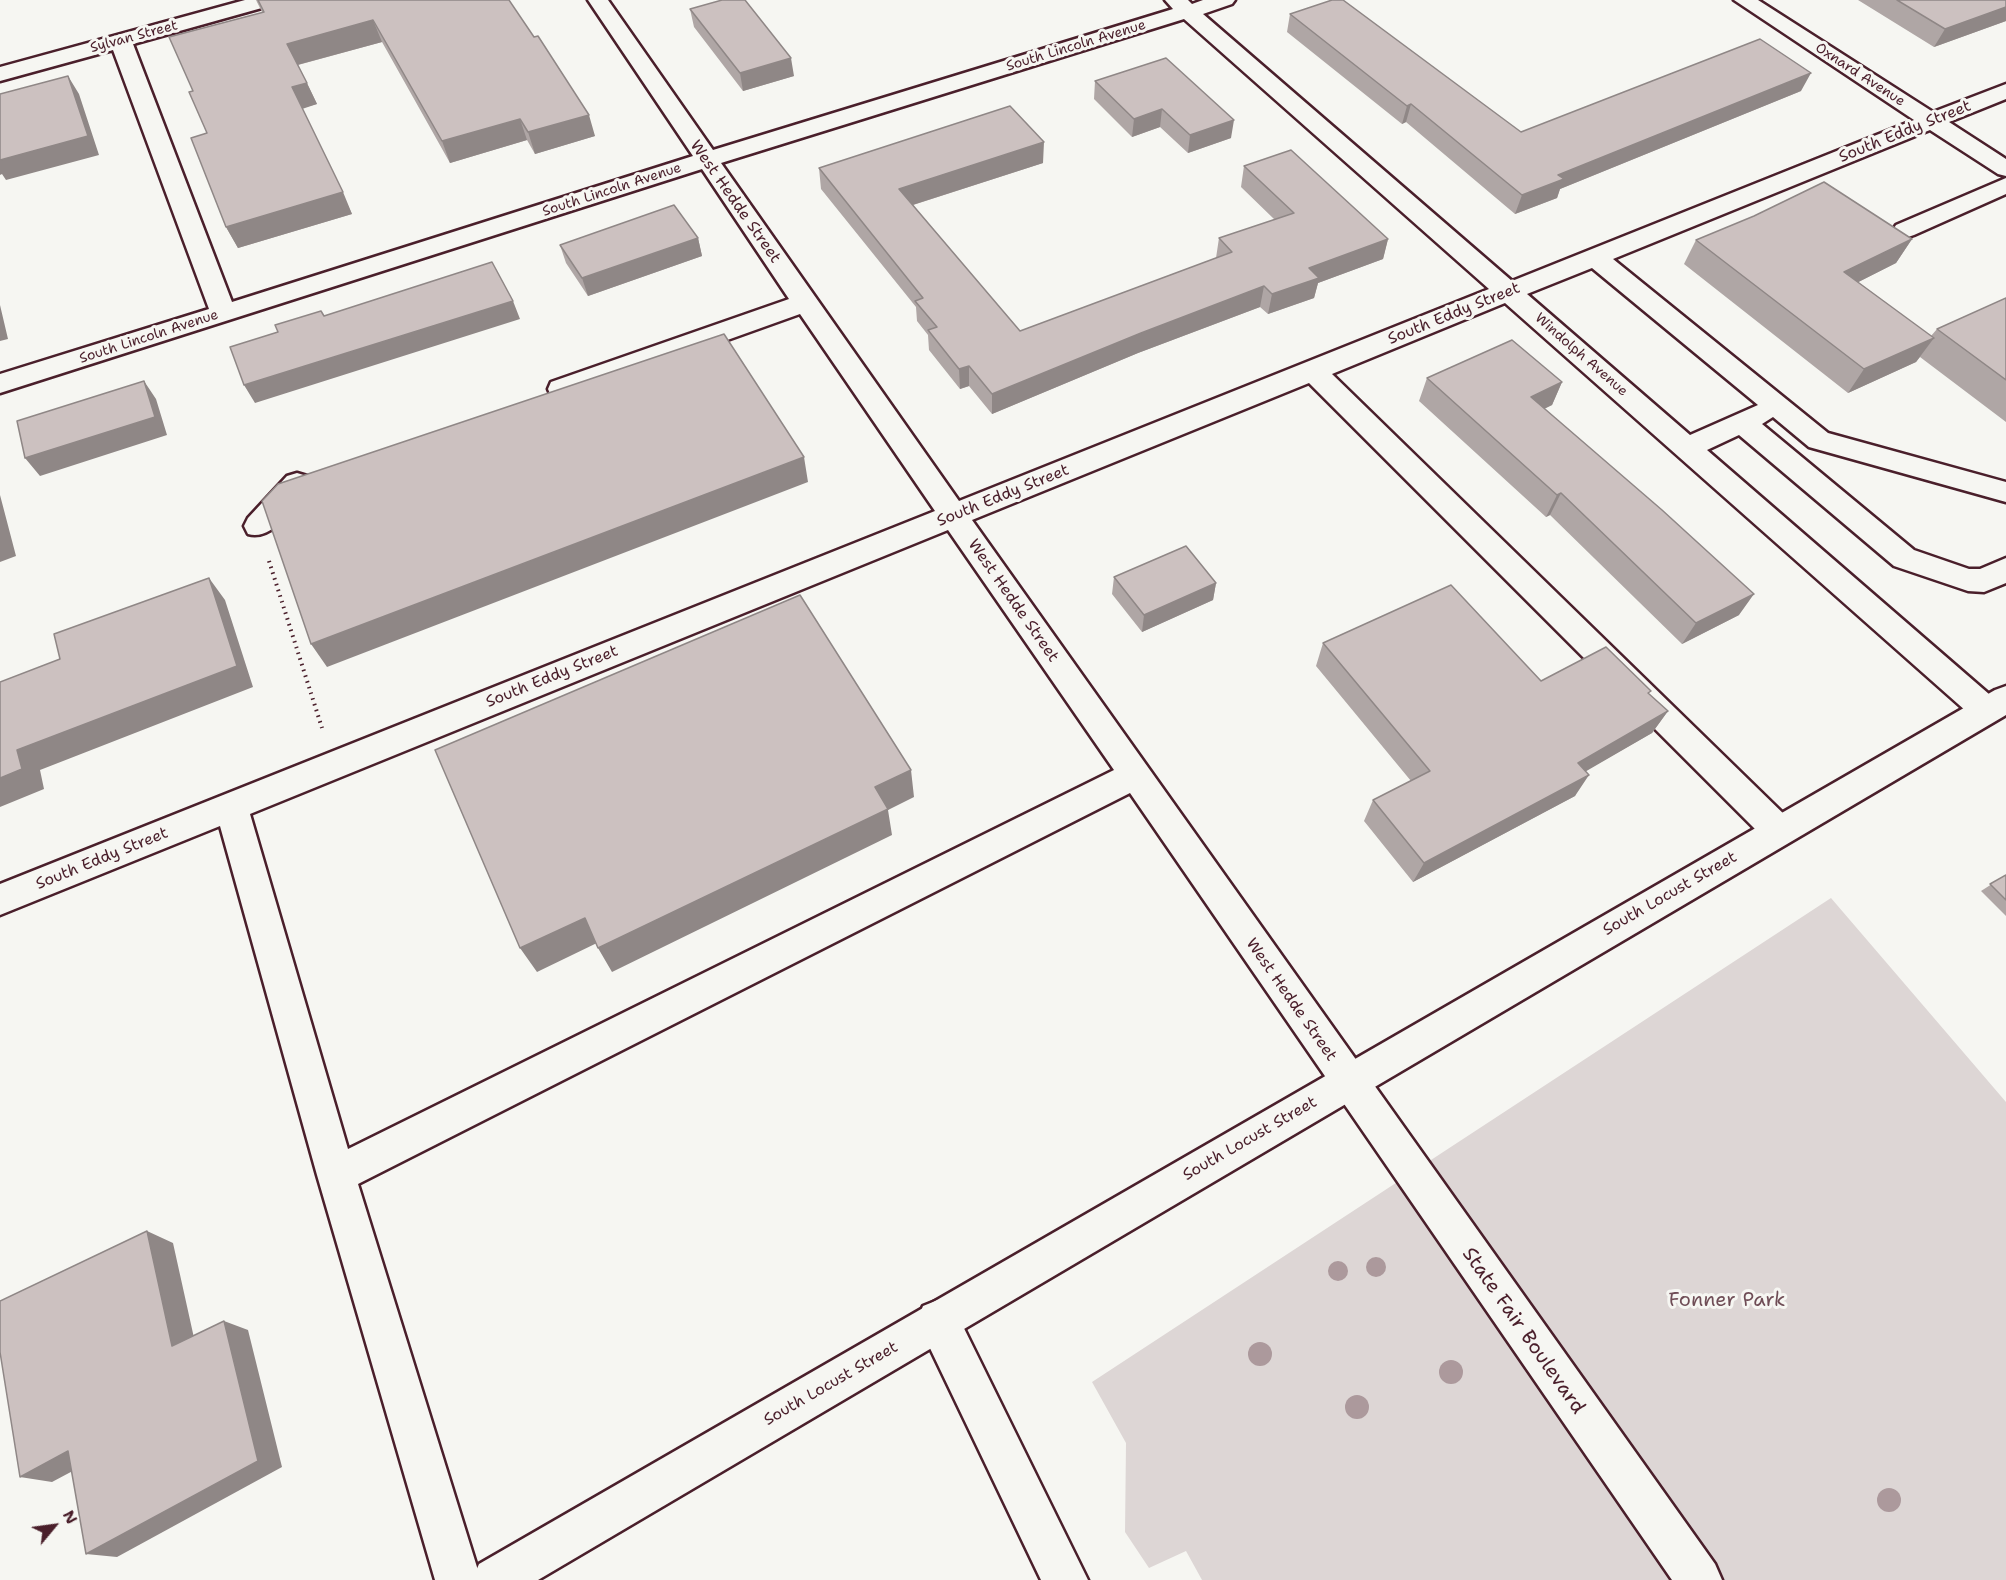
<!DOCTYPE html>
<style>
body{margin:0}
#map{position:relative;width:2006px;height:1580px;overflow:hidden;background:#f6f6f2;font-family:"Shantell Sans",sans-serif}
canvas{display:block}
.north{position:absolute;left:24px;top:1496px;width:60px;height:60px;-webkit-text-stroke:4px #f6f6f2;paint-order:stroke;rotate:61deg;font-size:16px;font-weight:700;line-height:24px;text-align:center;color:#4a1f2b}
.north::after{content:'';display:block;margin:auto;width:21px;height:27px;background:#4a1f2b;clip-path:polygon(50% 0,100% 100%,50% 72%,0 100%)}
</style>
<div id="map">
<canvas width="2006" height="1580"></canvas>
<div class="north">N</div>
</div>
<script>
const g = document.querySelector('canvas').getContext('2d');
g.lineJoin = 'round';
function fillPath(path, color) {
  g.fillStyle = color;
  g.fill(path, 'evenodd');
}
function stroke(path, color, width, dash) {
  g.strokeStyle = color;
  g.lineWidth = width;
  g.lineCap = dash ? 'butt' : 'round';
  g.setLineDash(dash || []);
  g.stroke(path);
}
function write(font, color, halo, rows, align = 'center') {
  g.font = font + ' "Shantell Sans",sans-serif';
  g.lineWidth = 6;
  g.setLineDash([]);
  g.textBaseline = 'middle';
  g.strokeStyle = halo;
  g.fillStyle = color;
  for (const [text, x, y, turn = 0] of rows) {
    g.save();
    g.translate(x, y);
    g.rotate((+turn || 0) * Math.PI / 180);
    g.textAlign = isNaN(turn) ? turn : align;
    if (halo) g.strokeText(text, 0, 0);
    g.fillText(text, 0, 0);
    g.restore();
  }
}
fillPath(new Path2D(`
 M1831 898 2006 1102V1580H1202L1186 1551 1149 1568 1125 1532 1126 1443 1092 1382Z`), '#ddd6d5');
const minor = new Path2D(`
 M245 0H279L276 4 133 44 232 302 693 156 588 0H608L713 150 1173 9 1165 0H1188L1192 4 1203 0H1235L1232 4 1203 14 1512 281 1914 120 1734 0H1758L1933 112 2006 84V99L1949 122 2006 159V176L1998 174 1930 130 1613 259 1828 433 2006 482V502L1809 447 1773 417 1762 424 1914 550 1969 569H1980L2006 558V583L1984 592 1968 591 1894 566 1739 435 1707 450 1997 701 2002 710 1997 719 1986 723 1975 719 1505 303 1332 374 1791 821 1796 831 1791 841 1779 846 1767 841 1309 383 972 520 1715 1564 1722 1580H1672L1130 793 358 1184 481 1580H435L317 1175 220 826 0 915V884L935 511 800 314 571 396 561 398 551 396 548 389 551 382 789 299 702 169 0 393V374L209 309 113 50 0 81V67ZM1184 19 1489 289 959 501 721 163ZM1592 268 1758 405 1690 435 1527 294ZM948 530 1114 770 348 1149 250 814Z
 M2006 178V194L1914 235 1905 238 1896 235 1893 230 1896 225Z
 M297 473 307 476 311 483 307 490C292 508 273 541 248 534L244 526 248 518 287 476Z
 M938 1300 953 1306 1088 1580H1041L917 1321 923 1306Z`);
const major = new Path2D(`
 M2006 686V715L538 1580H472L479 1564 1995 690Z`);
stroke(minor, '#4a1f2b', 5);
stroke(major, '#4a1f2b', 5);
stroke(new Path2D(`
 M269 561 322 728`), '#4a1f2b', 4, [1.5, 4.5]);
fillPath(minor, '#f6f6f2');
fillPath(major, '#f6f6f2');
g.fillStyle = '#ac999c';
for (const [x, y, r] of [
 [1376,1267,10],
 [1338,1271,10],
 [1260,1354,12],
 [1451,1372,12],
 [1357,1407,12],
 [1889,1500,12]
]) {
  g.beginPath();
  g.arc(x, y, r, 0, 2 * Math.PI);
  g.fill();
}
fillPath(new Path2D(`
 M256 0H509L595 136 535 154 527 140 450 163 382 42 298 65 317 104 302 108 352 214 238 248 226 227 207 133 193 91 262 12Z
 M1858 0H2006V21L1934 47Z
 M690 9 794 76 743 91 694 27Z
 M1290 14 1521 132 1801 91 1560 189 1557 198 1515 214 1406 122 1402 124 1287 32Z
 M1095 81 1231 138 1188 153 1160 127 1132 137 1094 99Z
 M1043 163 913 205 1020 331 1216 258 1219 238 1275 220 1241 187 1244 166 1388 239 1383 259 1318 283 1314 298 1268 314 1260 307 1138 353 992 414 969 386 960 389 929 350 928 335 917 321 916 307 821 189 819 168Z
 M698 238 702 256 588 296 566 263 560 245Z
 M1912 239 1896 263 1858 282 1931 336 1937 329 2006 298V422L1920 357 1916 362 1848 393 1684 264 1696 240Z
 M1427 378 1562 382 1552 405 1544 409 1739 615 1682 644 1550 515 1546 517 1419 401Z
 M1114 577 1216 583 1213 600 1142 632 1112 594Z
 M1323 643 1541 681 1649 694 1668 711 1652 733 1585 771 1575 796 1413 882 1364 821 1373 800 1411 781 1316 666Z
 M2006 875V916L1981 891Z`), '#afa6a5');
fillPath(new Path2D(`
 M2006 7V21L1934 47 1945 29Z
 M373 20 382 42 297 65 287 44Z
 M791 58 794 76 743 91 740 73Z
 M1811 73 1801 91 1560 189 1557 198 1515 214 1522 195 1558 175Z
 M68 76 79 94 99 155 6 180 2 174 0 175V160Z
 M307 83 317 104 302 109 292 87Z
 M1411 104 1406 122 1402 124 1407 106Z
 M1162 109 1160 127 1132 137 1134 119Z
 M589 115 595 136 535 154 528 132Z
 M520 119 527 140 450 163 442 141Z
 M1234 120 1231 138 1188 153 1190 135Z
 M1044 142 1043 163 900 209 899 189Z
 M343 192 352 214 238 248 226 227Z
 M698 238 702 256 588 296 582 278Z
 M1388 239 1383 259 1318 283 1314 298 1268 314 1272 294 1309 268Z
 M1912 239 1896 263 1829 297 1844 272Z
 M1264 286 1260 307 1138 353 992 414V394L1141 333Z
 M513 301 520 319 255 403 244 385Z
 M0 305 8 339 0 341Z
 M1934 338 1916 362 1848 393 1864 369Z
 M969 366V386L960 389 959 369Z
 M144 381 156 399 167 435 40 476 25 458Z
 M1562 382 1552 405 1521 420 1531 397Z
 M804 457 808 482 327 667 311 644Z
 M1561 493 1550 515 1546 517 1557 495Z
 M0 495 16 556 0 562Z
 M209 578 225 600 253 687 40 770 44 789 0 807V778L17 750Z
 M1216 583 1213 600 1142 632 1144 615Z
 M1754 594 1739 615 1682 644 1696 623Z
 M1668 711 1652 733 1564 784 1578 763Z
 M911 770 914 797 888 810 892 835 612 972 598 948 875 787Z
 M1589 775 1575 796 1413 882 1424 863Z
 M585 918 599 942 537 972 520 948Z
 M147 1231 173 1243 198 1356 172 1346Z
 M224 1321 248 1330 282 1467 117 1557 86 1554Z
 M68 1451 99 1457 52 1482 20 1477Z`), '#8f8786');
const building = new Path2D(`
 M258 0H509L534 37 538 36 589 115 528 132 520 119 442 141 373 20 287 44 307 83 292 87 343 192 226 227 191 138 207 133 189 92 193 91 169 37 264 12Z
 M722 0H745L791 58 740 73 690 9Z
 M1332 0H1343L1521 132 1760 39 1811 73 1558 175 1564 179 1522 195 1411 104 1407 106 1290 14Z
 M1897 0H2006V7L1945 29Z
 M1166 58 1234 120 1190 135 1162 109 1134 119 1095 81Z
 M68 76 88 136 0 160V94Z
 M1010 106 1044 142 899 189 1020 331 1232 252 1219 238 1294 213 1244 166 1291 150 1388 239 1309 268 1319 278 1272 294 1264 286 1141 333 992 394 969 366 959 369 928 330 937 327 915 301 923 298 819 168Z
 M1824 182 1912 239 1844 272 1934 338 1864 369 1696 240 1754 216Z
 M674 205 698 238 582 278 560 245Z
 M492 262 513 301 244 385 230 347 278 332 275 325 321 311 324 316Z
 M2006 298V380L1937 329Z
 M724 334 804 457 311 644 262 501 278 484Z
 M1512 340 1562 382 1531 397 1662 510 1754 594 1696 623 1561 493 1557 495 1427 378Z
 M144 381 155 417 25 458 17 421Z
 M1186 546 1216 583 1144 615 1114 577Z
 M209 578 237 666 17 750 22 769 0 778V682L60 659 54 634Z
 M1451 585 1541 681 1606 647 1651 691 1648 693 1668 711 1578 763 1589 775 1424 863 1373 800 1430 771 1323 643Z
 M800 595 911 770 875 787 888 809 598 948 585 918 520 948 435 750Z
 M2006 875V900L1990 884Z
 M147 1231 172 1346 224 1321 258 1461 86 1554 68 1451 20 1477 0 1352V1301Z`);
fillPath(building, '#ccc1c0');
stroke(building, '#8f8786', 1.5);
write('14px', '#4a1f2b', '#f6f6f2', [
 ["Sylvan Street",134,37,-15],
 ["South Lincoln Avenue",1076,46,-17],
 ["Oxnard Avenue",1860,75,33],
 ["South Lincoln Avenue",612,190,-18],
 ["South Lincoln Avenue",149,337,-18],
 ["Windolph Avenue",1581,355,41]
]);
write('16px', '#4a1f2b', '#f6f6f2', [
 ["South Eddy Street",1905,132,-22],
 ["West Hedde Street",735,202,55],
 ["South Eddy Street",1454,314,-22],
 ["South Eddy Street",1003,496,-22],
 ["West Hedde Street",1013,601,55],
 ["South Eddy Street",552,677,-22],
 ["South Eddy Street",102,859,-22],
 ["South Locust Street",1670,894,-30],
 ["West Hedde Street",1291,1000,55],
 ["South Locust Street",1250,1139,-30],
 ["South Locust Street",831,1384,-30]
]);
write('20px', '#6f4d56', '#f6f6f2', [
 ["Fonner Park",1727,1301]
]);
write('20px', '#4a1f2b', '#f6f6f2', [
 ["State Fair Boulevard",1523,1331,55]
]);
</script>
